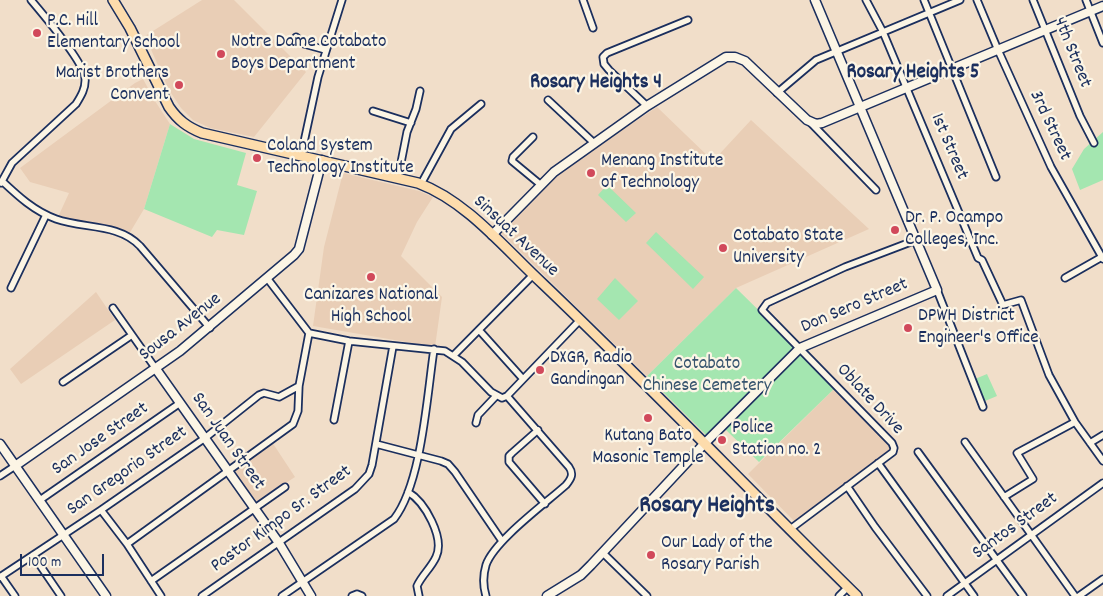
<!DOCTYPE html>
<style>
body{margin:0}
#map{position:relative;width:1103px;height:596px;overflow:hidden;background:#f1dec9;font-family:Dekko,sans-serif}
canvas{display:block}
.scale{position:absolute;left:20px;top:554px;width:84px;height:22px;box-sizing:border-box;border:2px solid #1b2f5e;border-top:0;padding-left:6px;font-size:15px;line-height:18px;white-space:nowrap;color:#1b2f5e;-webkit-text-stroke:4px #fcf5e5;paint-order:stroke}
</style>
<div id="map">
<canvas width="1103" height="596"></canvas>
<div class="scale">100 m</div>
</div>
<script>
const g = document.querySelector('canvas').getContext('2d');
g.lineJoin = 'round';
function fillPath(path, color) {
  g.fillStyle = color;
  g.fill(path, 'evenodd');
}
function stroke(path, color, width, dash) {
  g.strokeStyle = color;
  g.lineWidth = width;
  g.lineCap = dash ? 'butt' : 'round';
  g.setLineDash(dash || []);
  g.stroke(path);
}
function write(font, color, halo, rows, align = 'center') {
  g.font = font + ' Dekko,sans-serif';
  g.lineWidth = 4.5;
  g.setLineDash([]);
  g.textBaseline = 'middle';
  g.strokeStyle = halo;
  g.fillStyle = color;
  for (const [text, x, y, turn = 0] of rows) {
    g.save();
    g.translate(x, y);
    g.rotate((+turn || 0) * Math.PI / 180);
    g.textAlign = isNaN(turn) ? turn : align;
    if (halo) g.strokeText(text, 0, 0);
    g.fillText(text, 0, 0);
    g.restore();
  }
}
fillPath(new Path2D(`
 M202 0H234L306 72 254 137 210 128 193 120 181 108 169 90 145 36Z
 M143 79 155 101 170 124 144 209 129 234 116 228 58 217 69 193 30 182 20 168 135 83Z
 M657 107 713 161 751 120 869 229 736 288 647 376 500 232 559 172Z
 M343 173 419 191 433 197 417 222 401 256 442 297 435 347 313 326 324 247Z
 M96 292 115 320 21 384 10 369Z
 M834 389 891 445V450L794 521 748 474Z
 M272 442 295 477 254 504 231 470Z`), '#e9ceb6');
fillPath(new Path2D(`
 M170 124 194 139 246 153 237 185 257 191 244 235 217 230 212 237 144 209Z
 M1103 132V180L1080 190 1072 169 1084 149Z
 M607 185 636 213 626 222 598 195Z
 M656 232 704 277 693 289 646 243Z
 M615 278 638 301 619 320 597 299Z
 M736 288 795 346 707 436 647 376Z
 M801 352 836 387 759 462 725 429Z
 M987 374 997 396 985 401 975 379Z`), '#a4e6b0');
const street = new Path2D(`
 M583 0 593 28
 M866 0 883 32 978 258 982 260 1003 305 1021 300 1049 375 1075 422 1103 461
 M924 0 996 177
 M977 0 998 50 1051 167 1103 259
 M1033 0 1080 116 1094 143
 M1086 0 1103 43
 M296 37 304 44 326 50
 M777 93 816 60 960 0
 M548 100 594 143
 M647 106 609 70 604 64 603 57 607 53 688 20
 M373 111 411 123
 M811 123 876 190
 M533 137 513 157 512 161 541 185
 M301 156 318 77 342 0
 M398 178 407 132 416 109 420 91
 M2 181C18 196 34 211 56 219 84 229 118 223 140 246L210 328
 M1 183 12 163 76 104C81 96 86 88 85 78 84 63 42 13 31 0
 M421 184 451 129 481 104
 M1065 278 1102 257
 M11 288 46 215
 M937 290 983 407
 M113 308 156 369
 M479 330 523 379
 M309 333 349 341 445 351 462 362 491 392 502 398 507 396 580 320
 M454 355 533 275
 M63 382 132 335
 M334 420 349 341
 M476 423 478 415 496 396
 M538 430 512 453 509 456V462L545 504
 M965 442 1075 596
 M1090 443 1103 435
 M376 444 441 461 448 464 455 472 502 541
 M918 452 1023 596
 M878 463 974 596
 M0 476 15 466
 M847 486 875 527 927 596
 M408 492C425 502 445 538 436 557 431 568 422 575 417 586L419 596
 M1004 497 1033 479 1017 453 1075 422
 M40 500 180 403
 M101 510 127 544 161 596
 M789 530 893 452 894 448 892 443 762 310 767 303 845 267 916 240
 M127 544 293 424 298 411 299 386 309 333 267 278
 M603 553 647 596
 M33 555 61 596
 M1 576 15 596
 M0 577 101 510 205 438 259 395 264 393 279 397 299 386
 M151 581 285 487
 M202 596 355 489 369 474 372 465 393 346
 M282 596 394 519C422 483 427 395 434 349
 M352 596 357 594 362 596
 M486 596C483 586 483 575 486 565 494 541 546 503 566 485 571 479 574 474 569 467L507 396
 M839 596 848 587
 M947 596 1103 483
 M1079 596 1103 579`);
const secondary = new Path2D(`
 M492 235 554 172 647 106 726 57H735L745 61 807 120 816 124 822 123 1103 6
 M156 369 279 543 311 596
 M0 444 106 596
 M15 466 180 351 294 255 299 249 322 160
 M547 596 581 575 591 565 704 444 800 348 937 290 815 0`);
const primary = new Path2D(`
 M113 0 130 28 169 107C178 120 187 127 202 133L418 183C468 202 504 248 543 284 650 386 752 493 857 596`);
stroke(street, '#1b2f5e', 9);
stroke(secondary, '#1b2f5e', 11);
stroke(primary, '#1b2f5e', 12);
stroke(street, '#fcf5e5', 5.5);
stroke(secondary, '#fcf5e5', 8);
stroke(primary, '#fddcac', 9);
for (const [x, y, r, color] of [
 [37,33,5,"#d1495b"],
 [221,54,5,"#d1495b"],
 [179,85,5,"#d1495b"],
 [257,158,5,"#d1495b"],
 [591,173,5,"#d1495b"],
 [895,230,5,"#d1495b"],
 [723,248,5,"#d1495b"],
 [371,277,5,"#d1495b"],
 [908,328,5,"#d1495b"],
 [540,370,5,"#d1495b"],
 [648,418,5,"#d1495b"],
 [722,440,5,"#d1495b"],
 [651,555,5,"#d1495b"]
]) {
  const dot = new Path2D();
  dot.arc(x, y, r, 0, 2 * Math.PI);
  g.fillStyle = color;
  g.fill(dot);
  stroke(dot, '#fcf5e5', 2);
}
write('19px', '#1b2f5e', '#fcf5e5', [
 ["P.C. Hill",47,22],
 ["Elementary School",47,44],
 ["Notre Dame Cotabato",231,43],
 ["Boys Department",231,65],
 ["Marist Brothers",169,74,"right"],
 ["Convent",169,96,"right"],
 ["Coland System",267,147],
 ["Technology Institute",267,169],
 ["Menang Institute",601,162],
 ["of Technology",601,184],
 ["Dr. P. Ocampo",905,219],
 ["Colleges, Inc.",905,241],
 ["Cotabato State",733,237],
 ["University",733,259],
 ["Canizares National",371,296,"center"],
 ["High School",371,318,"center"],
 ["DPWH District",918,317],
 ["Engineer's Office",918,339],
 ["DXGR, Radio",550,359],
 ["Gandingan",550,381],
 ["Police",732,429],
 ["Station no. 2",732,451],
 ["Kutang Bato",648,437,"center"],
 ["Masonic Temple",648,459,"center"],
 ["Our Lady of the",661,544],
 ["Rosary Parish",661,566]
], 'left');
write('19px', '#1b2f5e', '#fcf5e5', [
 ["4th Street",1071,53,68],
 ["3rd Street",1049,126,65],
 ["1st Street",948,147,67],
 ["Sinsuat Avenue",515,237,43],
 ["Don Sero Street",855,307,-23],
 ["Sousa Avenue",181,328,-38],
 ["Oblate Drive",869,400,47],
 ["San Jose Street",101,440,-35],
 ["San Juan Street",227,442,55],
 ["San Gregorio Street",128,472,-35],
 ["Pastor Kimpo Sr. Street",282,520,-36],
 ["Santos Street",1016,527,-36]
]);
write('19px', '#36546e', '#fcf5e5', [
 ["Cotabato",707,365],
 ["Chinese Cemetery",707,387]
]);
write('bold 21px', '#1b2f5e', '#fcf5e5', [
 ["Rosary Heights 5",913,74],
 ["Rosary Heights 4",596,84]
]);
write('bold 24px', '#1b2f5e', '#fcf5e5', [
 ["Rosary Heights",707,508]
]);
</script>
